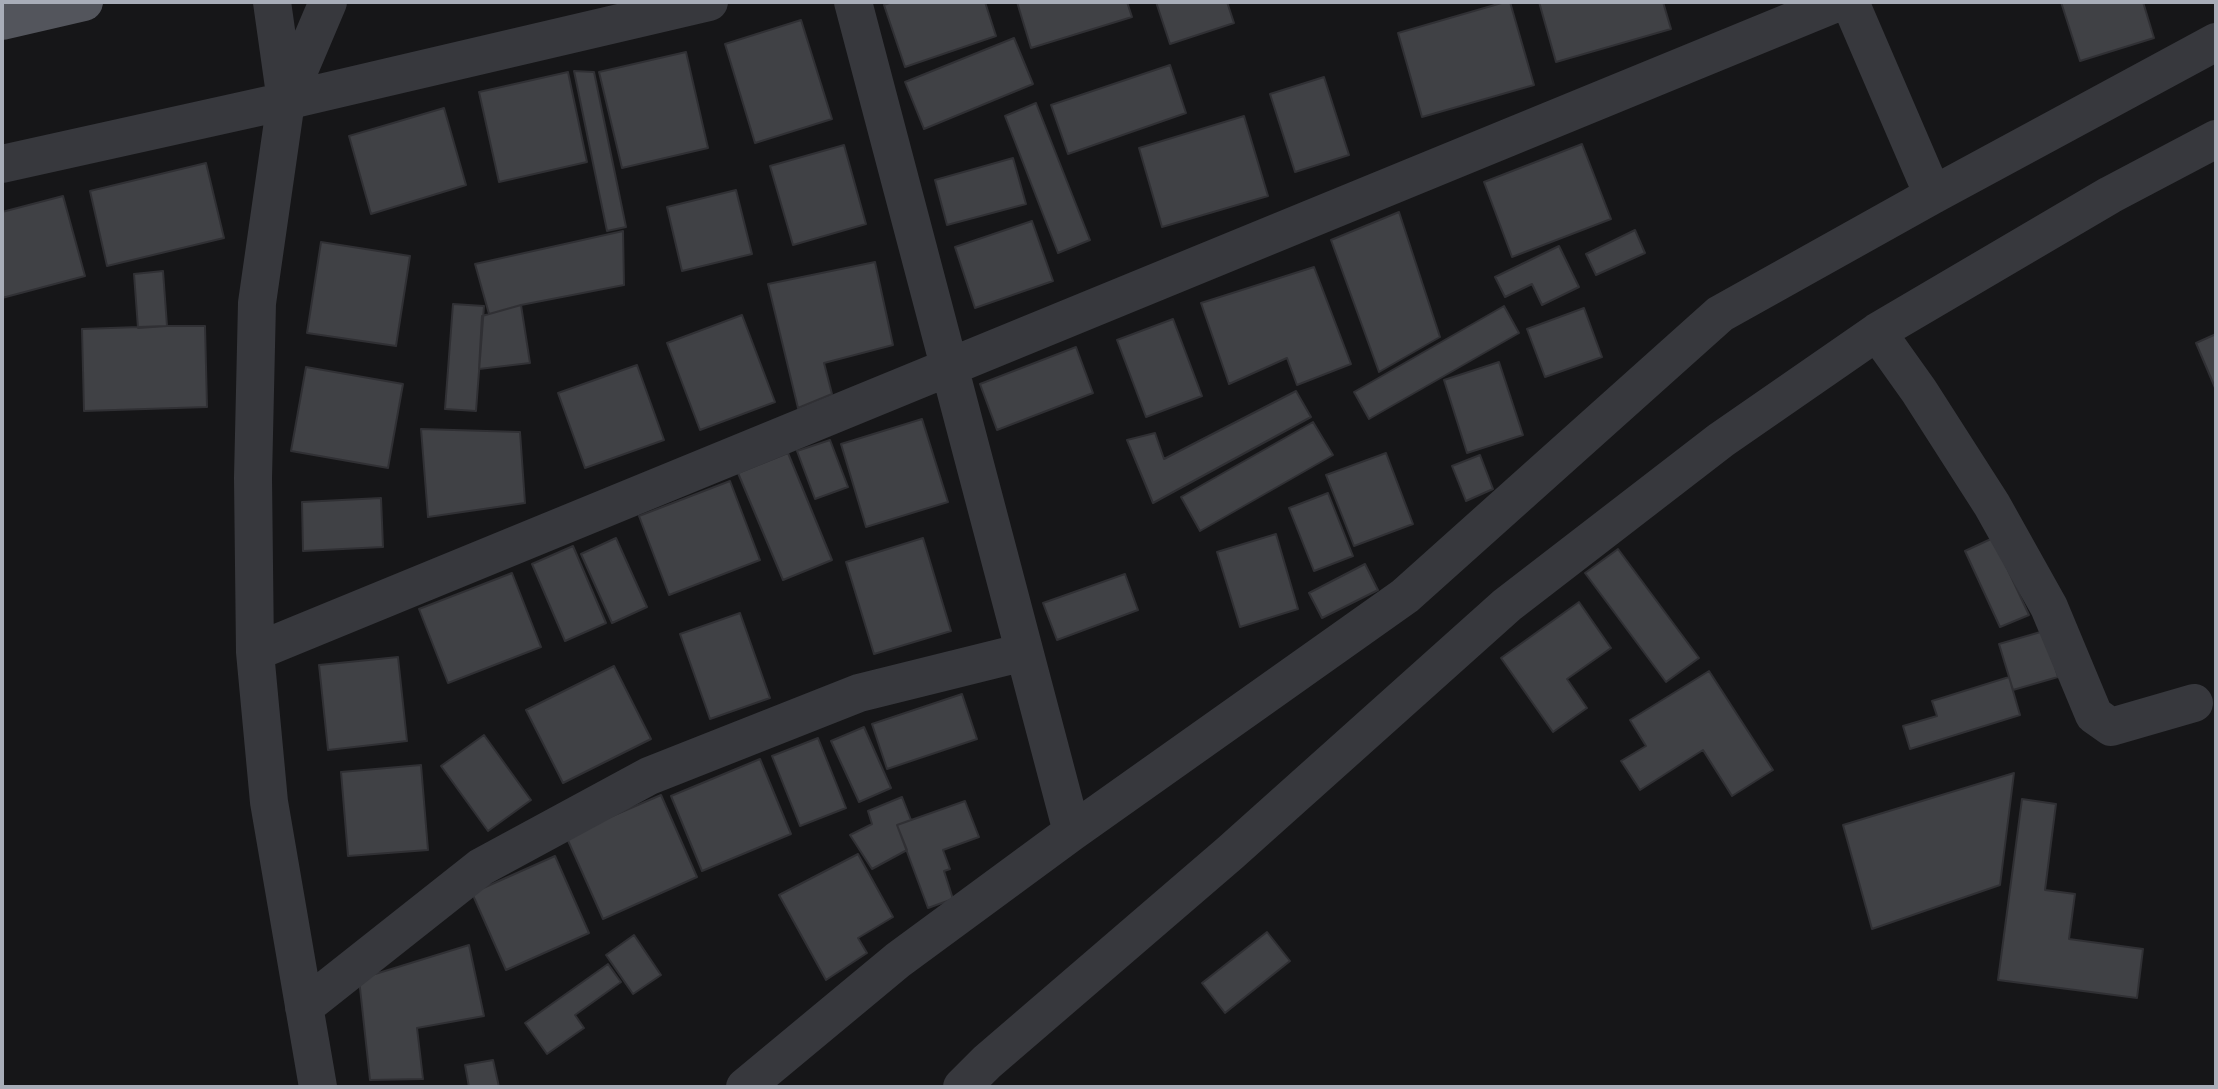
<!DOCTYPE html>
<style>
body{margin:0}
#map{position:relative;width:2218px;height:1089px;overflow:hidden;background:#161618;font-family:"PT Sans Narrow",sans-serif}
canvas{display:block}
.frame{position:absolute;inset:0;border:4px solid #a8adb8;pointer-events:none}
</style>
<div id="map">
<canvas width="2218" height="1089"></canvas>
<div class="frame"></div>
</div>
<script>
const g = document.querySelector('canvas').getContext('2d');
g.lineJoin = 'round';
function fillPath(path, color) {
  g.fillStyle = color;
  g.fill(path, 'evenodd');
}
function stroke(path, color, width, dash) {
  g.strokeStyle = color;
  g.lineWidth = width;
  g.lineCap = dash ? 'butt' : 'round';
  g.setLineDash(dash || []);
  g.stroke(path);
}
const building = new Path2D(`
 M892 2H985L996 36 905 67 884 5Z
 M1017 2H1127L1132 17 1031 48Z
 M1156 2H1227L1234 23 1170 44Z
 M1505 2H1510L1534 85 1422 117 1398 33Z
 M1539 2H1663L1671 29 1556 62Z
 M2061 2H2143L2154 38 2080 61Z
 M801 20 832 119 755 143 725 44Z
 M1014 38 1033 84 924 129 905 82Z
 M686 52 708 148 622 168 599 72Z
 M1170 65 1186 113 1068 154 1051 105Z
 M574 71 594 72 626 227 607 231Z
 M568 72 587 162 499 182 479 92Z
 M1324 77 1349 155 1295 172 1270 94Z
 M1036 103 1090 240 1058 253 1005 116Z
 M444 108 466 185 371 214 349 136Z
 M1244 116 1268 196 1162 227 1139 148Z
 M1582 144 1611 219 1512 257 1484 182Z
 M844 145 866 224 793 245 770 166Z
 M1013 158 1026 204 947 225 935 180Z
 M206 163 224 238 107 266 90 191Z
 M736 190 752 254 682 271 667 207Z
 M63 196 85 276 2 298V212Z
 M1399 212 1440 337 1379 372 1331 240Z
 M1032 221 1053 281 975 308 955 247Z
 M1635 230 1645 253 1596 275 1586 254Z
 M623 231 624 285 521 305 489 314 475 264Z
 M321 242 410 256 396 346 307 333Z
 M1559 246 1579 287 1542 305 1532 284 1505 297 1495 277Z
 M875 262 893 345 824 363 832 394 798 408 768 284Z
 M1314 267 1351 364 1297 385 1287 358 1229 384 1201 303Z
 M163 271 167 326 138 328 134 274Z
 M453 304 484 306 476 411 445 409Z
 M521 305 530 363 479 369 482 316Z
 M1504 306 1519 333 1369 419 1354 392Z
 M1584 308 1602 357 1545 377 1527 329Z
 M742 315 775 402 700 430 667 343Z
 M1173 319 1202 396 1146 417 1117 340Z
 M167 326H205L207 407 84 411 82 329Z
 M2216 334V390L2196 343Z
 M1076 347 1093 393 997 430 980 384Z
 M1499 362 1523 435 1467 453 1444 380Z
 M637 365 664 440 585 468 558 393Z
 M306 367 403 384 388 468 291 451Z
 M1296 391 1311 417 1153 503 1127 440 1155 433 1164 459Z
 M922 419 948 502 866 527 841 444Z
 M1313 422 1333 455 1200 531 1181 497Z
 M421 429 520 432 525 503 428 517Z
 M830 440 848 487 815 499 797 451Z
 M788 453 832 560 783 580 738 473Z
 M1386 453 1413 524 1354 546 1326 475Z
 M1480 455 1493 489 1466 501 1452 466Z
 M730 481 760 560 669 595 639 516Z
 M1328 493 1353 556 1314 571 1289 508Z
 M381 498 383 547 303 551 302 502Z
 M1276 534 1298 609 1240 627 1217 552Z
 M616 538 647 607 612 623 581 554Z
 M923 538 951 631 874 654 846 562Z
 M1993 538 2029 615 2000 627 1965 551Z
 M573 546 606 623 565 641 532 564Z
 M1618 549 1699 658 1666 682 1585 573Z
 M1365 564 1378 590 1322 618 1309 593Z
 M512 573 541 647 448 683 419 609Z
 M1125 574 1138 610 1057 640 1043 603Z
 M1579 602 1611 648 1567 679 1587 708 1553 732 1501 658Z
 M740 613 770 698 710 719 680 634Z
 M2044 631 2058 677 2013 690 1999 644Z
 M398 657 407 741 328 750 319 665Z
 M614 666 651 739 563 783 526 710Z
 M1709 671 1773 770 1732 796 1703 750 1640 790 1621 761 1646 746 1630 720Z
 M2009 677 2020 715 1910 749 1903 726 1937 716 1932 701Z
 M962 694 977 739 887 769 872 724Z
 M864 727 891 788 859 802 831 741Z
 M484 735 531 800 488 831 441 766Z
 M818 738 846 808 800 826 772 756Z
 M760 759 791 834 702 871 671 796Z
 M421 765 428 850 348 856 341 772Z
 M2014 773 2000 885 1872 929 1843 825Z
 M661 795 697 877 603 919 566 836Z
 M902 797 911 820 897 825 907 850 872 869 850 835 872 824 868 811Z
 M2022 799 2056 804 2045 890 2075 894 2069 939 2143 949 2137 998 1998 980Z
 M965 801 979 837 943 850 950 869 944 871 953 899 928 908 897 825Z
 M858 854 893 917 858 938 867 953 826 980 779 895Z
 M555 856 589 933 506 970 472 893Z
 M1267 932 1290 961 1225 1013 1202 983Z
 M634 935 661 975 633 994 606 955Z
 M469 945 484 1016 417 1028 423 1079 370 1080 359 979Z
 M608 964 621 982 575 1015 584 1028 547 1054 525 1023Z
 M493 1060 499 1087H469L465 1065Z`);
fillPath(building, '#404145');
stroke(building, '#303034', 2);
stroke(new Path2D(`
 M272 2 286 101 257 303 253 478 255 652 269 802 318 1087
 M853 2 1072 832
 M1850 2 1933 195
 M286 101 328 2
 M2 164 286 101 709 2
 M1877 332 1919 391 1992 505 2049 607 2094 715 2111 727 2194 703
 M255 652 1839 2
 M304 1007 481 867 649 776 859 693 1024 652
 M745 1087 898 960 1072 832 1405 596 1720 314 1933 195 2216 42
 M962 1087 987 1062 1230 853 1507 605 1721 440 1877 332 2110 195 2216 139`), '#37383d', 38);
stroke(new Path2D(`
 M2 21 84 2`), '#53555c', 38);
</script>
